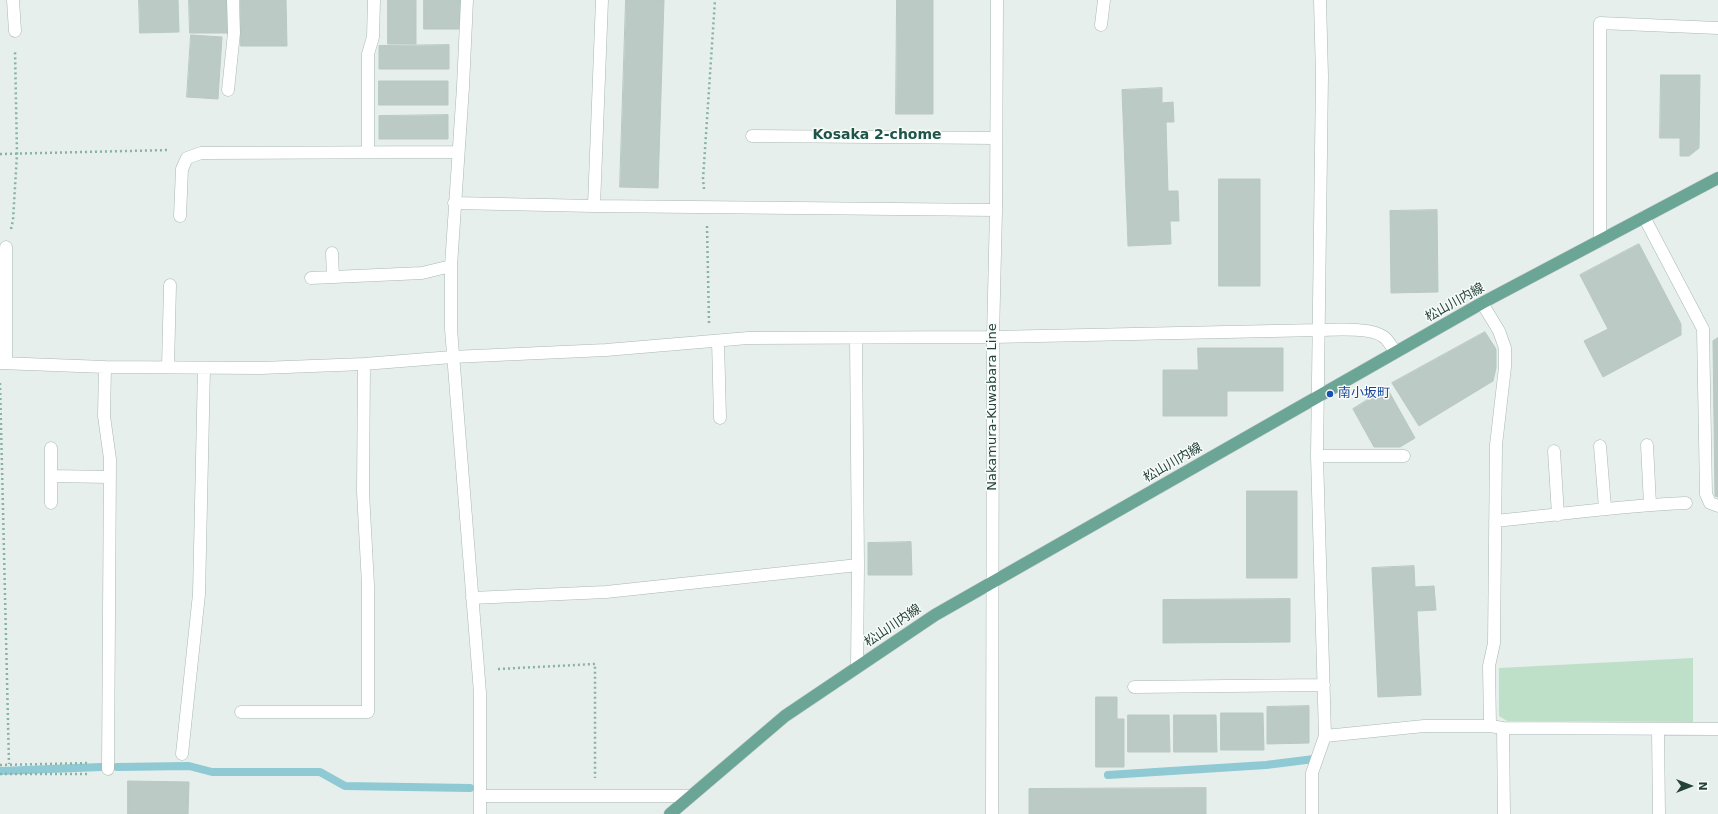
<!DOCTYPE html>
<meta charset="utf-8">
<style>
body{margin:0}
#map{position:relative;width:1718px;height:814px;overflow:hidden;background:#e6efeb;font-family:"DejaVu Sans",sans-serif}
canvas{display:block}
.north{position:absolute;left:1670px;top:766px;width:40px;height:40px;-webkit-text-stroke:3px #f7fbf9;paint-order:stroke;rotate:90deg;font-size:11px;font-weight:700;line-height:16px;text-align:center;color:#24423a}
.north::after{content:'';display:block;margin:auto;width:14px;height:18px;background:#24423a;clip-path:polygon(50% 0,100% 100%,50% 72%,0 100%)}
</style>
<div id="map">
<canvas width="1718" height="814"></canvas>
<div class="north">N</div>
</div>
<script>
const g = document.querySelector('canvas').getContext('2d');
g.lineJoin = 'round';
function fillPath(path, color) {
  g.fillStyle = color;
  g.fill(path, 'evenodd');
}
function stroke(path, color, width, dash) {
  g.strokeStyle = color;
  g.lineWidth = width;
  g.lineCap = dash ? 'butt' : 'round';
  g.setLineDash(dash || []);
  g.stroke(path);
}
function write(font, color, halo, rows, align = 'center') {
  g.font = font + ' "DejaVu Sans","Noto Sans JP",sans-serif';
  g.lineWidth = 3;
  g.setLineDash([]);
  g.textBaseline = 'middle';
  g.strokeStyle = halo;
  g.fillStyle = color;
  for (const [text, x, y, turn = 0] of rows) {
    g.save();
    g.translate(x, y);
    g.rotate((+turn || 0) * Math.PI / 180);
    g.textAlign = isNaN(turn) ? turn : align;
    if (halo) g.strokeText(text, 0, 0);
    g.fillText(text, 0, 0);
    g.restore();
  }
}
fillPath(new Path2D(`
 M1693 658V722L1507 721 1499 716V668Z`), '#bfe0c8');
stroke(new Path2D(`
 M117 767 189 766 212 772H320L345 786 470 788
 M0 771 101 767
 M1108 775 1266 765 1314 759`), '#8ec9d4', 8);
const building = new Path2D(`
 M139 0H178L179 32 140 33Z
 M189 0H227L228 33H190Z
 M241 0H286L287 46H241Z
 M388 0H416V44H388Z
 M424 0H461L460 29H424Z
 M626 0H664L658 188 620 187Z
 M897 0H933V114H896Z
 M191 35 222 37 218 99 187 97Z
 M449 45V69H379V46Z
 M1661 75H1700L1699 148 1689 156H1680V138H1660Z
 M379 81H448V105H379Z
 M1162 88V103L1173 102 1174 122H1166L1168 191H1178L1179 221H1170L1171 244 1128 246 1122 90Z
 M448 115V139H379V116Z
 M1219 179H1260V286H1219Z
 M1437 210 1438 292 1391 293 1390 211Z
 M1639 244 1681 324V335L1603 377 1584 341 1608 329 1580 275Z
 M1485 332 1496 349V368L1493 381 1419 426 1392 383Z
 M1718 338V497L1715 496 1713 341Z
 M1198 348H1283V391H1227V416H1163V370H1198Z
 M1387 388 1415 438 1400 447H1374L1353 409Z
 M1247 491H1297V578H1247Z
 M911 542 912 575H868V543Z
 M1414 566 1415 587 1434 586 1436 610 1417 611 1421 695 1378 697 1372 568Z
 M1290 599V642L1163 643V600Z
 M1096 697H1117V719H1124V767H1096Z
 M1309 706V743L1267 744V707Z
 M1221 713H1263L1264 750H1221Z
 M1128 715H1169L1170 752H1128Z
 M1174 715H1216L1217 752H1174Z
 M128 781 189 782 188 814H128Z
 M1206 788V814H1029V789Z`);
fillPath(building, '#bbcac4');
stroke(building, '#b8c9c2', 1);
const minor = new Path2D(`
 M13 0 15 31
 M467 0 463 87 451 266V329L480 693V814
 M1101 25 1104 0
 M228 90 234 33 233 0
 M752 136 996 138
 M368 152V54L373 37 374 0
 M454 203 594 206 996 210
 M594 206 602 0
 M180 216 182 169 187 158 201 153 458 152
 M1644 217 1703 329 1706 494 1710 503 1718 506
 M1600 241V23L1718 28
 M332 253 333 277
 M311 278 422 273 451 266
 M1482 303 1499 331 1505 348V367L1496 445 1494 643 1489 666 1490 726
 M856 338 858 565 857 667
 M718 341 720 418
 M0 363 105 367 261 368 364 364 452 357 606 350 748 338 993 337 1319 330C1336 330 1371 327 1384 337 1389 341 1392 348 1396 352
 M6 363V247
 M105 367 104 416 110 459 108 769
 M168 367 170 285
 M1647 445 1650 504
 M1600 446 1605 508
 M51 448V503
 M1554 451 1558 515
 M1317 456H1404
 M51 476 110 477
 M1495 521C1559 515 1622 505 1686 503
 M472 598 606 592 858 565
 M1134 687 1324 685
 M241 712H368V585L363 492 364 364
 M1503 728 1504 814
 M1658 729 1659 814
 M1325 736 1424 726H1490L1503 728 1718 729
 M182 754 199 594 204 368
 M480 796H691
 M992 814 993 337 996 210 997 0
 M1312 814V773L1325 736 1317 456 1322 76 1320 0`);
const major = new Path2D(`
 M670 814 785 716 935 615 1482 303 1718 178`);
stroke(minor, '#a8b8b2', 13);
stroke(major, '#c2cac8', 13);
stroke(new Path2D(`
 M0 154 169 150
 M704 189 703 179 715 0
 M707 226 709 323
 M11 229 13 220 17 154 15 50
 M0 383 9 764
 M498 669 595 664V778
 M0 765 90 763
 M0 774H89`), '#86b3a5', 2.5, [2, 3]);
stroke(minor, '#fff', 12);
stroke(major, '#6aa596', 12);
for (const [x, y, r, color] of [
 [1330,394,4,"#1a4fb4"]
]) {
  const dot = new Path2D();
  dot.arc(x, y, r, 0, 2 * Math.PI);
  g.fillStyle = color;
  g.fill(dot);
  stroke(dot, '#f7fbf9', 1.5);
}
write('13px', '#24423a', '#f7fbf9', [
 ["松山川内線",1455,303,-29],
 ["Nakamura-Kuwabara Line",993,407,-90],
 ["松山川内線",1173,463,-30],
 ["松山川内線",893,626,-34]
]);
write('13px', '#164399', '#f7fbf9', [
 ["南小坂町",1338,394]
], 'left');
write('bold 14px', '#1f5548', '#f7fbf9', [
 ["Kosaka 2-chome",877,135]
]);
</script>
